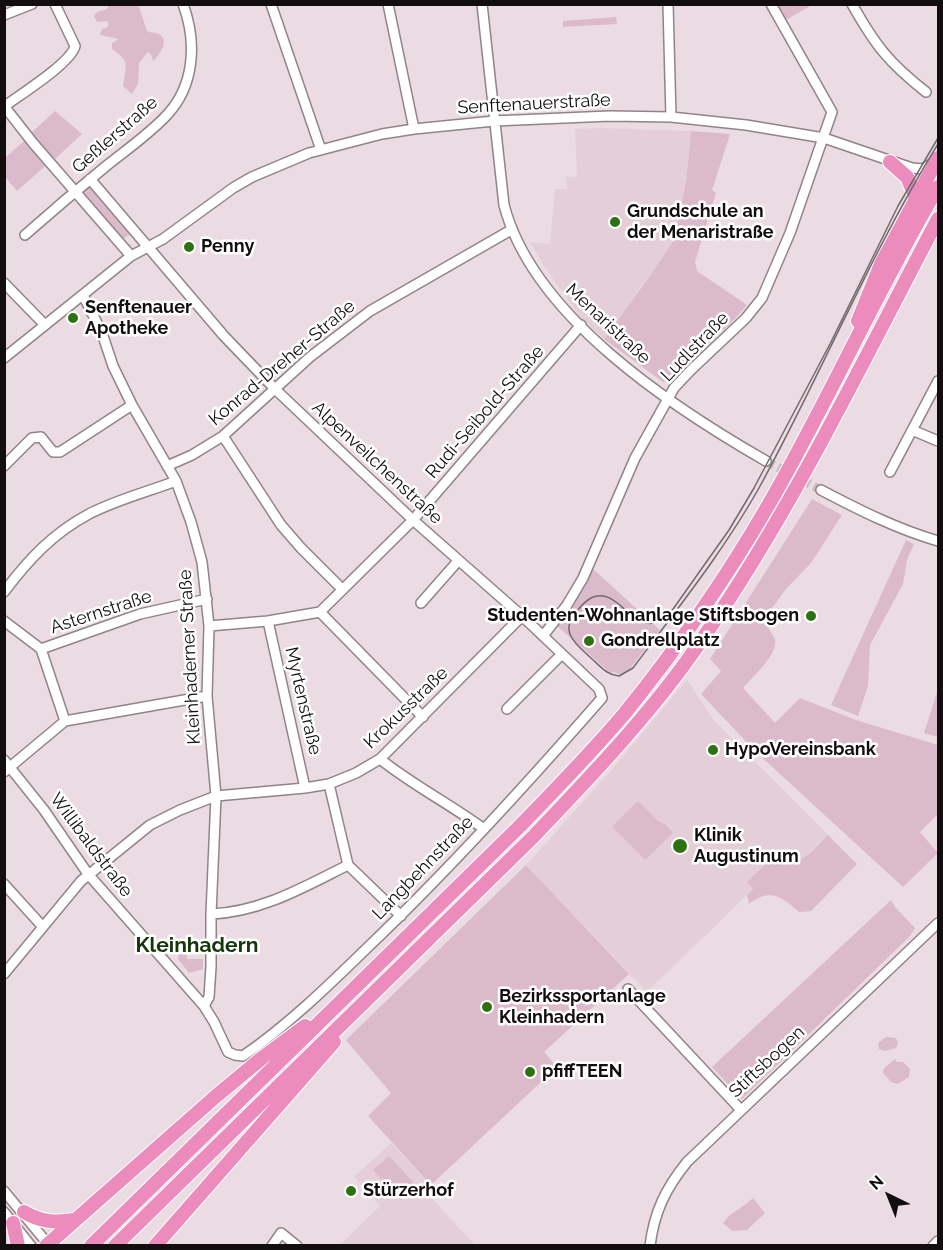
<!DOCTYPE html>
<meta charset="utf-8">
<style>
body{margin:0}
#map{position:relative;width:943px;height:1250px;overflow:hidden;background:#eadce2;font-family:Raleway,sans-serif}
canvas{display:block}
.frame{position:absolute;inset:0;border:6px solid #120d0f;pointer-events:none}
.north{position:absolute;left:859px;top:1166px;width:60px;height:60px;-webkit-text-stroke:4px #fff;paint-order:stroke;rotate:317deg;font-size:16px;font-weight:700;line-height:24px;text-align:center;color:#120d0f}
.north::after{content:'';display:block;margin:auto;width:21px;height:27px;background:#120d0f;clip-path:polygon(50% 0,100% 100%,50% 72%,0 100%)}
</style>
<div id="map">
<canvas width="943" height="1250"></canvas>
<div class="frame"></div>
<div class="north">N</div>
</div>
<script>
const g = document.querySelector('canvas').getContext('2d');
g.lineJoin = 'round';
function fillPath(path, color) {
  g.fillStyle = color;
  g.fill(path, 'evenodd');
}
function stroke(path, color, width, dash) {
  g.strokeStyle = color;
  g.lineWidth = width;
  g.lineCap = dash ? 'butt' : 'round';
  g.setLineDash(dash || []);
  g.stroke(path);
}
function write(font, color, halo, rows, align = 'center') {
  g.font = font + ' Raleway,sans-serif';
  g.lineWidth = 5;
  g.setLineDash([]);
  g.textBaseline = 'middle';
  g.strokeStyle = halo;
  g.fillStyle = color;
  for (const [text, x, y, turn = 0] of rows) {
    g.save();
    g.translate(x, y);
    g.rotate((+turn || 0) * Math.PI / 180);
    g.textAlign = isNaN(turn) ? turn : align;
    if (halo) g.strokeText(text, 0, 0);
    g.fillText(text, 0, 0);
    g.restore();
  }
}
fillPath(new Path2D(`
 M602 128 691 131 686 182 674 240 648 279 604 339 582 319 543 265 530 242 550 244 555 189H567L566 177H577L575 129Z
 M687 680 715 722 828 835 804 858 793 863 779 861 753 889 647 992 526 865 607 775Z
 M391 1143 431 1185 425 1191 475 1245 339 1246 380 1206 354 1177Z`), '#e4cfd8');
fillPath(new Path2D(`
 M106 5H135L139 7 147 31C150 33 153 32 156 33 172 38 160 55 153 61L151 54 148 52 139 63 138 84 132 94 123 86C126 66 131 62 112 49V43L119 39 100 35 102 29 108 27V21L97 22 94 16 97 12 107 9 108 7Z
 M777 5H812L786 20Z
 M616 17 617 24 563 27V21Z
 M55 111 82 134 54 160 31 133Z
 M691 131 730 134 712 190 716 193 695 262 697 271 747 305C724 333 694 354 669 382H663L604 339 648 279 674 240 686 182Z
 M24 141 45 166 17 191 5 177V158Z
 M91 184 132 232 125 238H122L83 194V190Z
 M812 499 842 515 811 563 786 589 765 618C766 627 772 632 775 640 778 655 752 677 743 688L775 723 800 698 856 720 938 745V814L920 832 938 853 903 887 757 753 701 694 721 671 710 659Z
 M906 540 914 544 907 560 903 584 870 645 868 686 858 716 831 705Z
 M593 569 660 630 629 670 620 674 608 671 556 625 572 604Z
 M938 689V737L924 733Z
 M638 801 658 821 666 825 673 833 645 860 612 827Z
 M828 835 857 864 811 911 799 912C781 896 770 888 749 904L747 895 753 889 747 882 772 858C800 870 810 853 828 835Z
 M526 865 629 974 544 1052 557 1067 431 1185 368 1116 391 1093 346 1040Z
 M891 900 895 907 915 928 910 936 742 1099 712 1067Z
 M179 952 187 955V959H203V969L189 973 178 959Z
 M886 1037 896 1038 898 1043 896 1048 885 1051 879 1049 878 1043Z
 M895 1059 897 1062H903L910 1069 909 1077 898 1084 891 1082 883 1073 884 1068Z
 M389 1156 416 1185 400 1200 373 1170Z
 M753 1198 765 1213 747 1230 732 1231 723 1223C730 1212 743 1208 753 1198Z`), '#dbbbca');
stroke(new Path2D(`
 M766 461 821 490`), '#cabdc2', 9, [9, 4.5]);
const minor = new Path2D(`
 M271 4 321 150
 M388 4 414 129
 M482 4 504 205C533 316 672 407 766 461
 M668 4 671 117
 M852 4C875 45 889 63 926 92
 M4 15 32 4
 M4 106 33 143 131 256
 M5 106C21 94 71 63 75 46L55 4
 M25 235C51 212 78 189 105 167 126 150 148 135 166 116 195 86 197 42 183 4
 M4 283 44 324
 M83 295 102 333 113 366 132 405 176 481 191 522 202 562 209 626 207 696 216 796 211 914V967L209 997 204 1006
 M4 358 131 256 163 239 233 188 252 177 309 153 382 134 414 129 494 121 610 116 671 117 746 125 824 138 912 168 923 169 933 163
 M912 430 938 441
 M223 436 281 525 301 548 342 589
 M4 466 32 438 41 437 53 452H60L132 405
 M167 466 192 455 223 436 310 357 370 311 511 230
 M890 472 938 381
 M821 490C859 510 897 529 938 541
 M4 592C28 560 53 533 89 514 116 500 147 492 176 481
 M421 603 458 561
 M320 612 423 717
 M4 621 41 649 65 721
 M268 621 305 788
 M209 626 268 621 320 612 413 520 581 325
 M543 636 567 605 583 578 635 458 674 388 691 370 746 318 762 298 790 233 832 112 771 4
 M41 649 140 614 207 599
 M507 709 562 654
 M380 759C414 786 450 804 484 829
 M4 760 44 810 88 874 204 1006 214 1022 228 1052 235 1055 243 1056C288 1025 328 986 367 948 450 869 527 784 602 698L599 689 522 616 413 520 275 389 224 336 90 179
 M4 772 65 721 207 696
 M329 784 348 865 401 916
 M4 884 43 927
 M211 914C261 912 304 887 348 865
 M4 974 81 881 150 825 180 810 216 796 305 788 329 784 356 773 380 759 522 616
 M628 989 741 1110
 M4 1191 48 1244
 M4 1212 31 1246
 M272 1246 281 1233 297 1246
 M650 1246C654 1212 666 1188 687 1162L938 923
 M933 1246 938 1241`);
const highway = new Path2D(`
 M890 162 907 177 916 198
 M858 321 881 264 938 158
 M24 1212C41 1222 55 1223 74 1220
 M13 1223 18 1246
 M46 1246 215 1097 262 1058 305 1026
 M91 1246 520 826C556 789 592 752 625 713 678 647 727 577 769 504 829 400 877 290 938 187
 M115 1246 533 837C587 780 643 722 689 658 787 521 859 368 938 219
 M155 1246 334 1042`);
stroke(minor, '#908489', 12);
stroke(highway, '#fff', 16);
stroke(minor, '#fff', 9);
stroke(highway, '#ec8cbd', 14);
stroke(new Path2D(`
 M938 138 898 206 830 344 754 488 729 530 671 612C635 649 622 583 591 598 585 601 581 606 577 611 558 632 576 644 592 659 601 667 607 675 619 676L633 668C677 609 723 552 759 488 821 375 870 254 938 144`), '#72696d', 1.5);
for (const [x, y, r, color] of [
 [615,222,6,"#2d7212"],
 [189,247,6,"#2d7212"],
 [73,318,6,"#2d7212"],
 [811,616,6,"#2d7212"],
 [589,641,6,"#2d7212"],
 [713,750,6,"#2d7212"],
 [680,846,8,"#2d7212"],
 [487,1007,6,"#2d7212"],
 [530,1072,6,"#2d7212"],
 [351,1191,6,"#2d7212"]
]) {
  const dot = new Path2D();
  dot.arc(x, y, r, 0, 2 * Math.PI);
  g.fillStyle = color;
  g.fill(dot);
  stroke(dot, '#fff', 2);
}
write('18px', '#120d0f', '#fff', [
 ["Senftenauerstraße",534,104,-3],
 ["Geßlerstraße",115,135,-41],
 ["Menaristraße",608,324,43],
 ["Ludlstraße",695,347,-46],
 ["Konrad-Dreher-Straße",282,363,-40],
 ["Rudi-Seibold-Straße",485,412,-49],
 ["Alpenveilchenstraße",377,463,43],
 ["Asternstraße",101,612,-18],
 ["Kleinhaderner Straße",190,657,-93],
 ["Myrtenstraße",303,701,77],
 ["Krokusstraße",406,708,-44],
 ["Willibaldstraße",91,845,53],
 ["Langbehnstraße",423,868,-46],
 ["Stiftsbogen",767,1062,-43]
]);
write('bold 18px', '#120d0f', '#fff', [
 ["Grundschule an",627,212],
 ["der Menaristraße",627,233],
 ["Penny",201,247],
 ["Senftenauer",85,308],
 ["Apotheke",85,329],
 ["Studenten-Wohnanlage Stiftsbogen",799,616,"right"],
 ["Gondrellplatz",601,641],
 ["HypoVereinsbank",725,750],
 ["Klinik",694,836],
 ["Augustinum",694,857],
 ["Bezirkssportanlage",499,997],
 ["Kleinhadern",499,1018],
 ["pfiffTEEN",542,1072],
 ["Stürzerhof",363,1191]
], 'left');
write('bold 21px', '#143609', '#fff', [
 ["Kleinhadern",197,946]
]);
</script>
